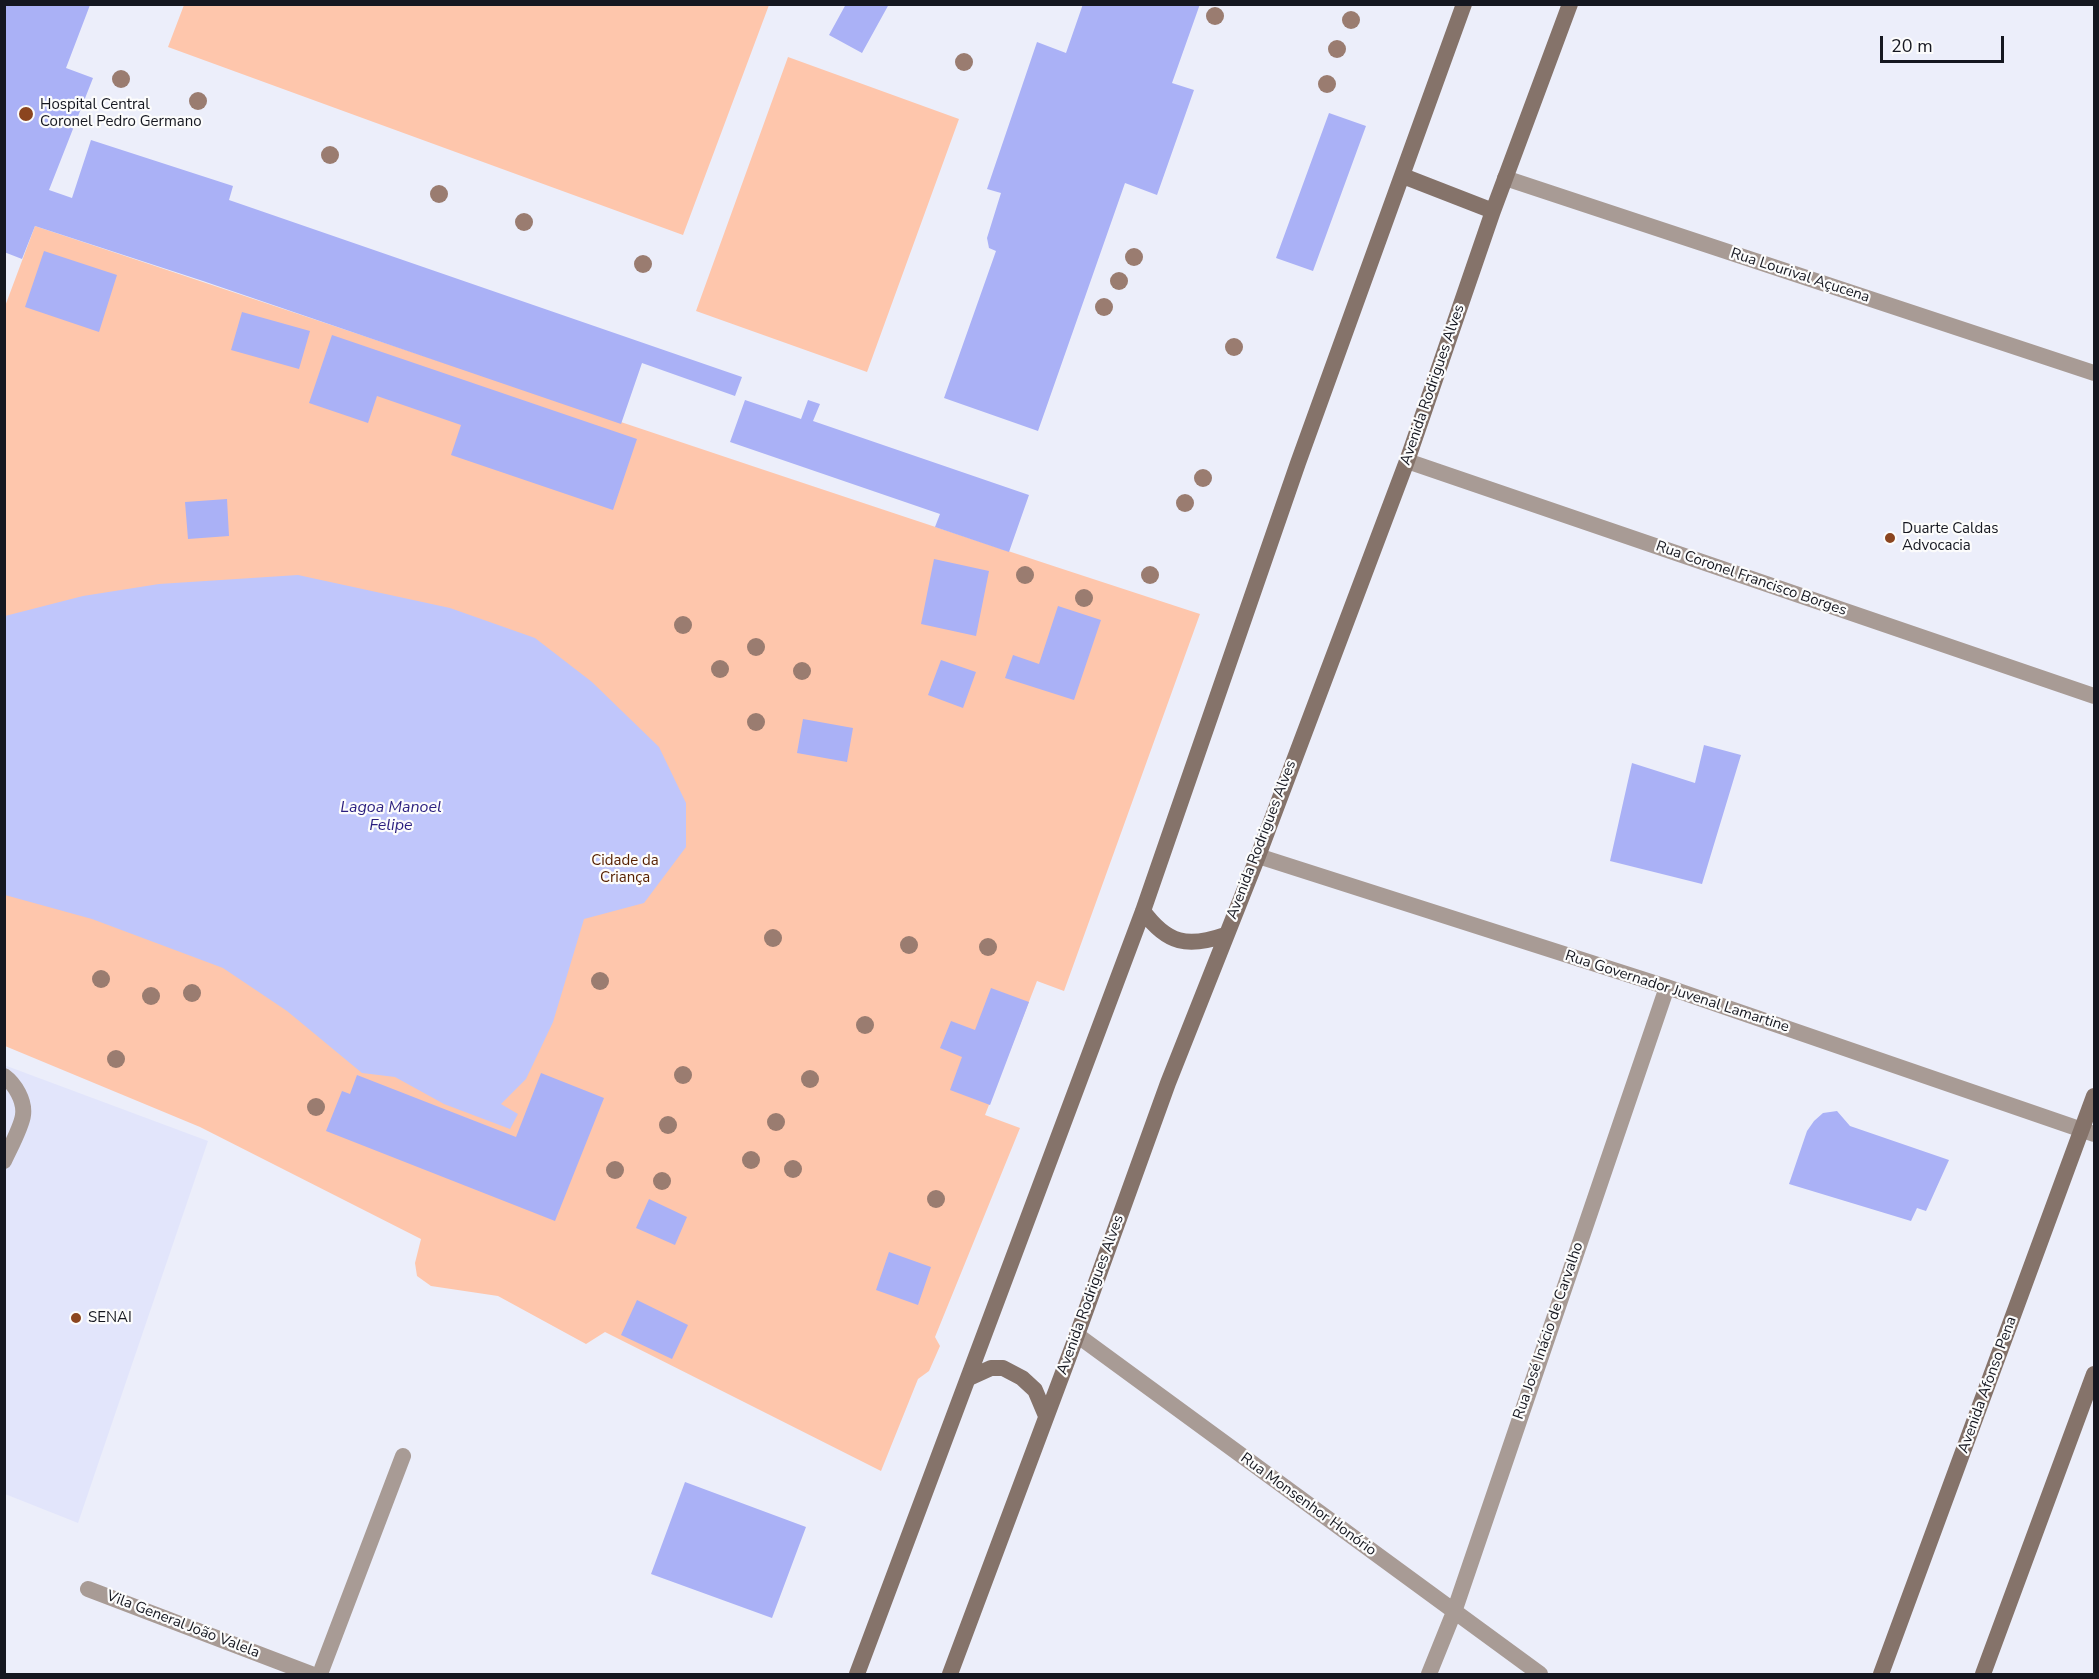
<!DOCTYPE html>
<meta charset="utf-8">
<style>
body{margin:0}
#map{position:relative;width:2099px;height:1679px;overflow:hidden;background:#eceefa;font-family:"Nunito Sans",sans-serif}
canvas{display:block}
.frame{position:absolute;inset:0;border:6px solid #151720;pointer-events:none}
.scale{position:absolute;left:1880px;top:36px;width:124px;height:27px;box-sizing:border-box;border:3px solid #151720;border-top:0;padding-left:8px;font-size:18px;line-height:21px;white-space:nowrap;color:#151720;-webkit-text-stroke:4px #fcfcfc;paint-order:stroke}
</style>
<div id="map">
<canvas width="2099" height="1679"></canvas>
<div class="frame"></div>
<div class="scale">20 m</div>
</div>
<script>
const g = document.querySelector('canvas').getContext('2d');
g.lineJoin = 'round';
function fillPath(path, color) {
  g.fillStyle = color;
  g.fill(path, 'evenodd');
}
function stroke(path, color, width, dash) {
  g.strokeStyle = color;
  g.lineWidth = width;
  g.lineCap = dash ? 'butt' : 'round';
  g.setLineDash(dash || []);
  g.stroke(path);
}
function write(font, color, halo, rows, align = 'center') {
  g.font = font + ' "Nunito Sans",sans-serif';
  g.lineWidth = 4.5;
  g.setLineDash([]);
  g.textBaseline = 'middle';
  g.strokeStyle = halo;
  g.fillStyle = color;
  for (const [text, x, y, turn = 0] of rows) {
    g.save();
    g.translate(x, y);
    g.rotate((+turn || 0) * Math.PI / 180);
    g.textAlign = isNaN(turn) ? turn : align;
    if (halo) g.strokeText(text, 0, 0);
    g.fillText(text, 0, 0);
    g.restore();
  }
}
fillPath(new Path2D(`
 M4 1065 208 1141 78 1523 5 1494Z`), '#e2e5fb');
fillPath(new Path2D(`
 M184 5V4L769 5 683 235 168 47Z
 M788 57 959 119 867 372 696 311Z
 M35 226C423 355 811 487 1200 614L1064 991 1037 981 985 1115 1020 1128 935 1337 940 1346 929 1371 918 1379 881 1471 605 1332 586 1344 498 1296 431 1286 417 1276 415 1263 421 1239 200 1127 5 1046 4 309Z`), '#fec6ac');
fillPath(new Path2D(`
 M298 575 450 608 535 638 592 682 659 747 686 803V847L644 903 584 919 553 1022 526 1079 501 1104 518 1114 510 1129 444 1104 395 1077 362 1073 287 1011 223 968 92 919 5 895V616L83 596 159 584Z`), '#c0c6fb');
fillPath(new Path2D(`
 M846 4H889L862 53 829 35Z
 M1083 4H1200L1172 83 1194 90 1157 195 1125 183 1038 431 944 398 996 251 989 248 987 238 1001 193 987 189 1037 42 1066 53Z
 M4 5H90L66 68 93 78 49 190 72 198 91 140 233 186 229 200 742 377 735 396 642 363 621 424 203 281 35 226 22 259 4 252Z
 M1329 113 1366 126 1313 271 1276 258Z
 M44 251 117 275 99 332 25 307Z
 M242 312 310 331 299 369 231 350Z
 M332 335 637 439 613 510 451 455 461 425 377 396 368 423 309 403Z
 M745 400 801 419 808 400 820 404 813 421 1029 495 1009 552 935 527 940 514 730 442Z
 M227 499 229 536 188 539 185 502Z
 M934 559 989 571 976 636 921 624Z
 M1058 606 1101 620 1074 700 1005 678 1013 655 1039 664Z
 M941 660 976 672 963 708 928 695Z
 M803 719 853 728 847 762 797 753Z
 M1704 745 1741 755 1702 884 1610 861 1632 763 1695 783Z
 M991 988 1029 1002 990 1105 950 1090 962 1057 940 1048 951 1021 975 1030Z
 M541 1073 604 1098 555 1221 326 1131 342 1091 350 1094 357 1075 516 1137Z
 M1837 1111 1850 1126 1949 1160 1926 1211 1917 1208 1911 1221 1789 1184 1807 1131 1814 1121 1823 1113Z
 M649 1199 687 1217 675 1245 636 1228Z
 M889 1252 931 1267 918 1305 876 1290Z
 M637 1300 688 1325 672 1359 621 1335Z
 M685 1482 806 1527 772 1618 651 1574Z`), '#aab1f6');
stroke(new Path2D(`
 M4 1076C15 1084 25 1101 23 1115 22 1126 9 1150 4 1161
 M320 1674 403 1456`), '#a89b95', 16);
stroke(new Path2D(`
 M1505 178 2094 373
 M1407 461 2094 696
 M1258 856 1667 987 2094 1134
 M1077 1335 1540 1674
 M88 1589 311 1674
 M1429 1674 1454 1612 1667 987`), '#a89b95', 16);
stroke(new Path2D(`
 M1403 176 1493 211
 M1143 911C1167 944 1188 948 1225 935
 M969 1378 991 1368H1003L1022 1378 1035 1390 1046 1416
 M857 1674 1143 911 1298 463 1464 4
 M950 1674 1077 1335 1168 1083 1258 856 1407 461 1493 211 1570 4
 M1881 1674 2094 1096
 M1983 1674 2094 1374`), '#85736a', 16);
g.fillStyle = '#9a7c70';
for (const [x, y] of [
 [1215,16],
 [1351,20],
 [1337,49],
 [964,62],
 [121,79],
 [1327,84],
 [198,101],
 [330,155],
 [439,194],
 [524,222],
 [1134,257],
 [643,264],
 [1119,281],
 [1104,307],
 [1234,347],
 [1203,478],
 [1185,503],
 [1025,575],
 [1150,575],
 [1084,598],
 [683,625],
 [756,647],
 [720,669],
 [802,671],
 [756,722],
 [773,938],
 [909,945],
 [988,947],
 [101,979],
 [600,981],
 [192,993],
 [151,996],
 [865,1025],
 [116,1059],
 [683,1075],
 [810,1079],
 [316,1107],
 [776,1122],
 [668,1125],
 [751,1160],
 [793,1169],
 [615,1170],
 [662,1181],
 [936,1199]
]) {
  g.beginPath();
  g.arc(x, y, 9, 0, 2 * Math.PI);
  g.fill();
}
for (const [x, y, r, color] of [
 [26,114,8,"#8b451f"],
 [1890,538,6,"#8b451f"],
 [76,1318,6,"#8b451f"]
]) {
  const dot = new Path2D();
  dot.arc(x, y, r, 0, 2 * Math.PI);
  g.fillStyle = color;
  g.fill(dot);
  stroke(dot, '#fcfcfc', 2);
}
write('15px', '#151720', '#fcfcfc', [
 ["Hospital Central",40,105],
 ["Coronel Pedro Germano",40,122],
 ["Duarte Caldas",1902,529],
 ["Advocacia",1902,546],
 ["SENAI",88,1318]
], 'left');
write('15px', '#151720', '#fcfcfc', [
 ["Rua Lourival Açucena",1800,276,18],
 ["Avenida Rodrigues Alves",1433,385,-71],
 ["Rua Coronel Francisco Borges",1751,579,19],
 ["Avenida Rodrigues Alves",1262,840,-69],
 ["Rua Governador Juvenal Lamartine",1677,992,18],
 ["Avenida Rodrigues Alves",1091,1295,-70],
 ["Rua José Inácio de Carvalho",1549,1331,-71],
 ["Avenida Afonso Pena",1988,1385,-70],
 ["Rua Monsenhor Honório",1308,1505,36],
 ["Vila General João Valela",183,1625,21]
]);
write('15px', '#561f00', '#fcfcfc', [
 ["Cidade da",625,861],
 ["Criança",625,878]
]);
write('italic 16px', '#2b1f7f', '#fcfcfc', [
 ["Lagoa Manoel",391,808],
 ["Felipe",391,826]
]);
</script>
